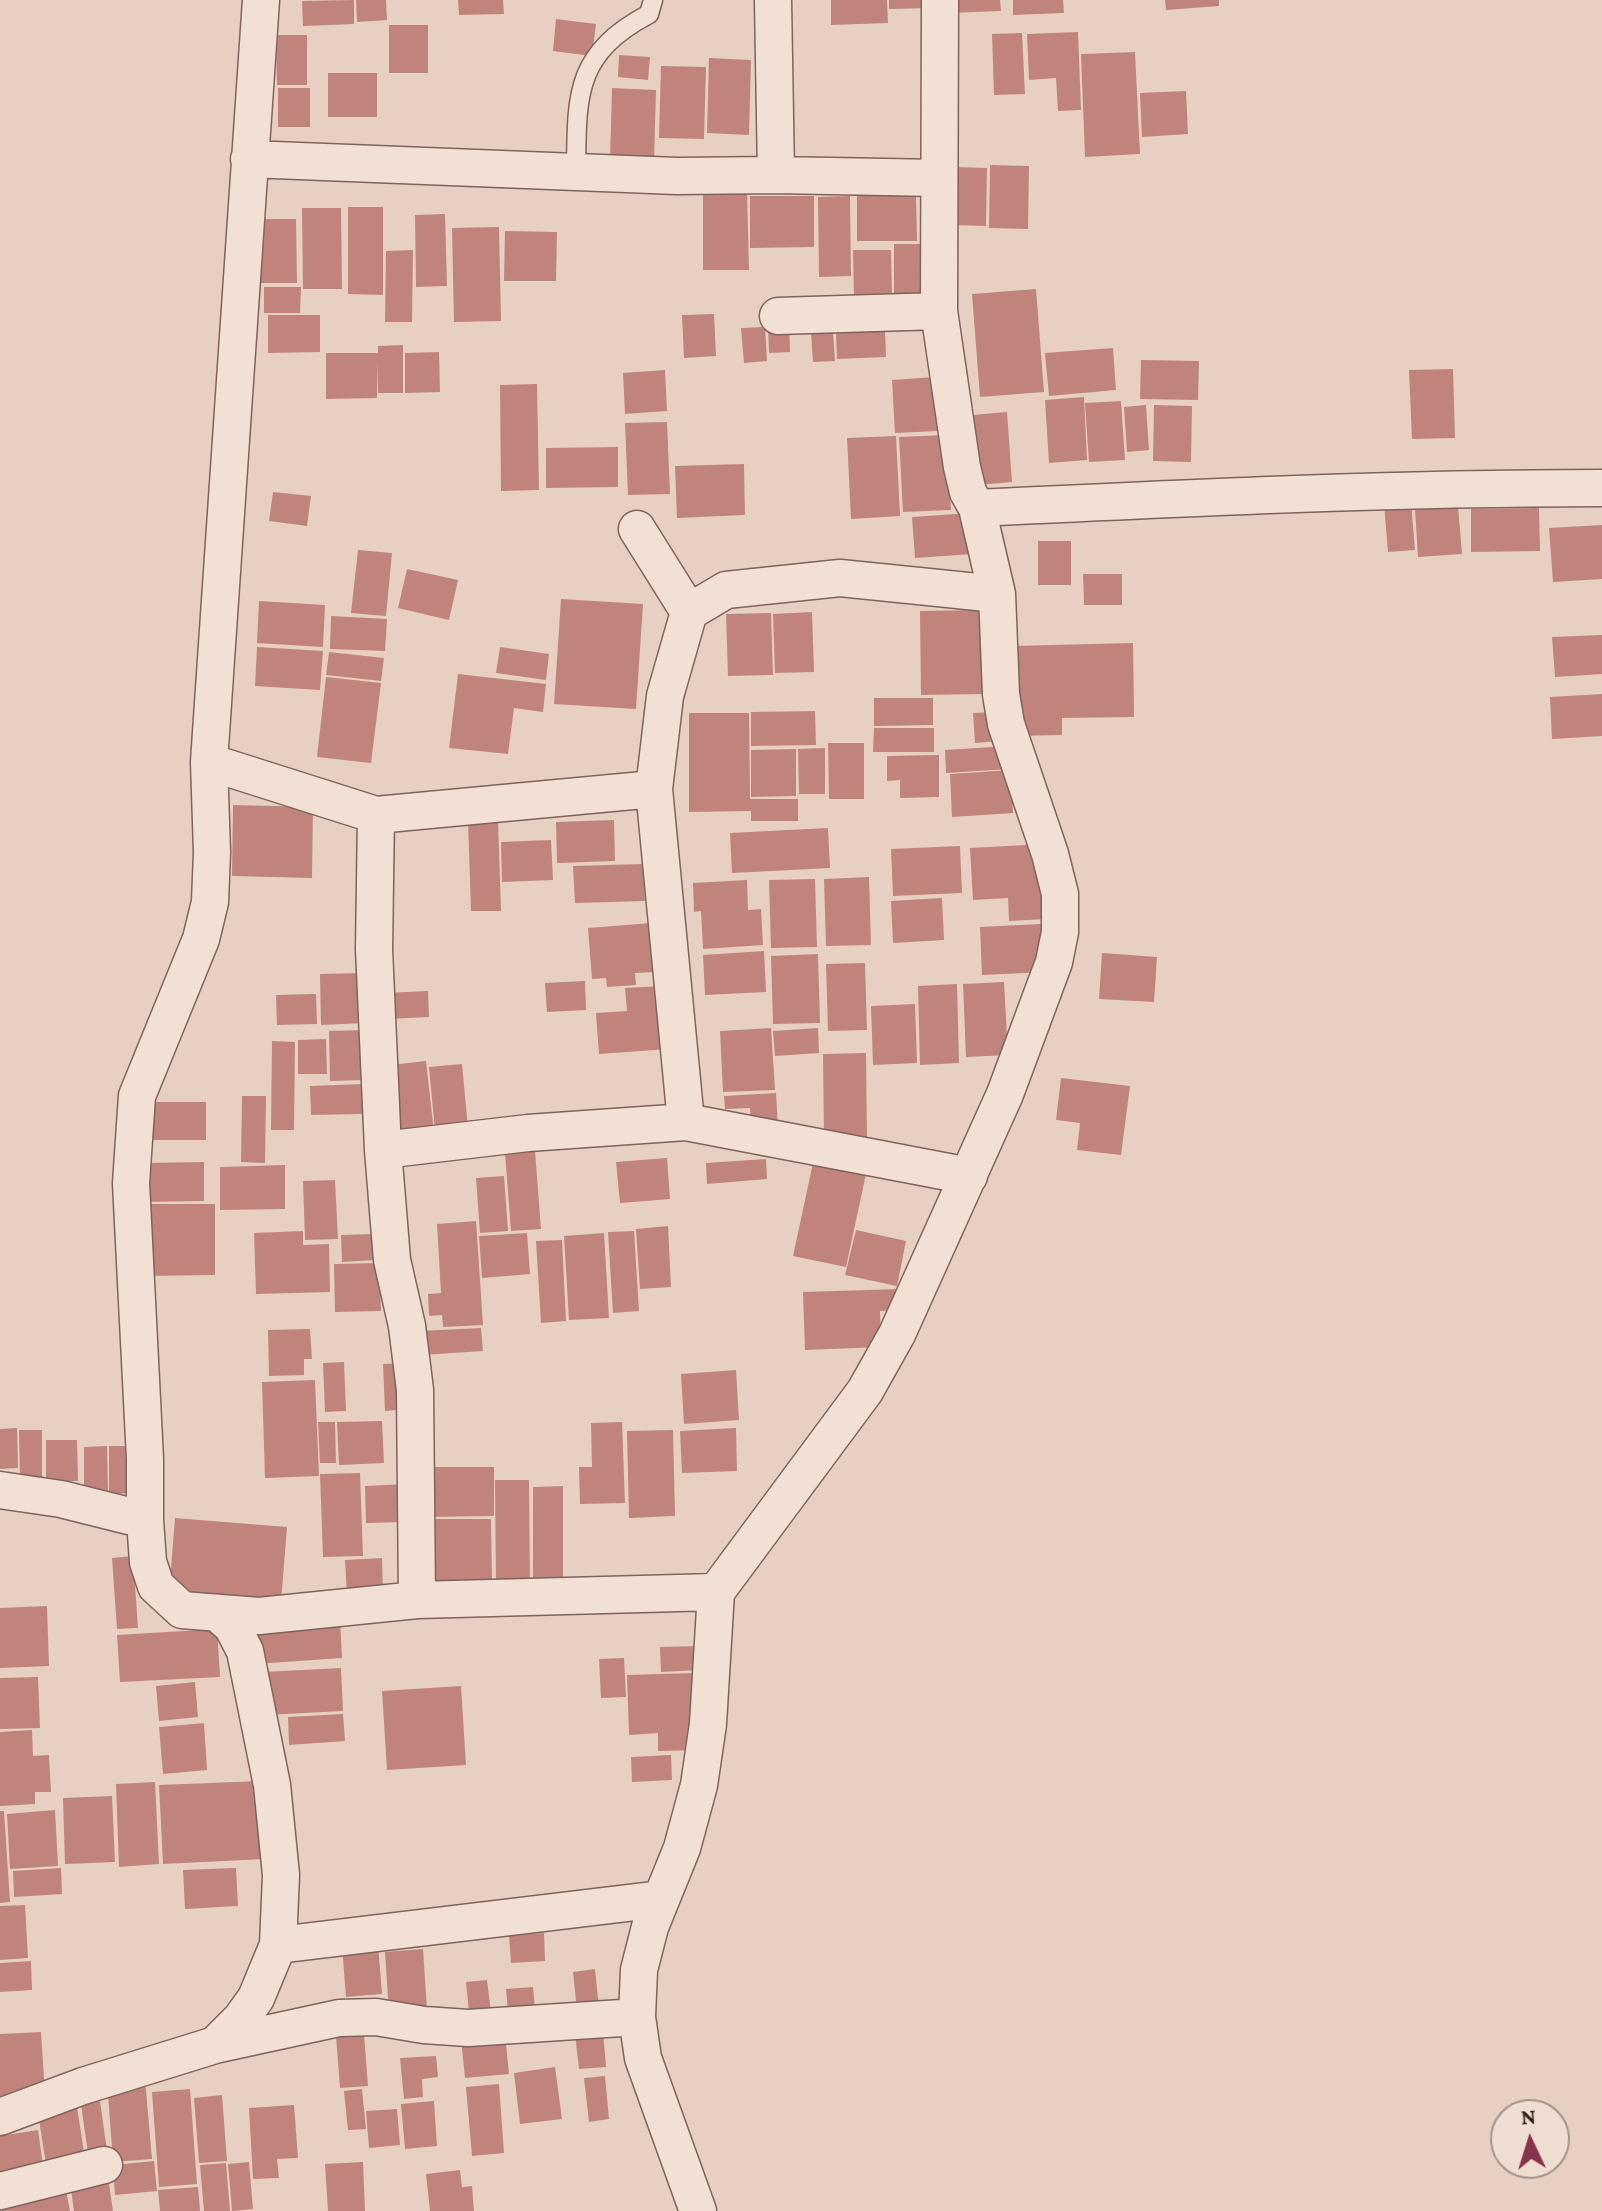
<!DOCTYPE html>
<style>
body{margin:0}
#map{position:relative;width:1602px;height:2211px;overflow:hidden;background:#e7d0c2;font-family:"Crimson Pro",serif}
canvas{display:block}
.north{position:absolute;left:1490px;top:2099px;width:80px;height:80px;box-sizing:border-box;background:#f0ddd1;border:2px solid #a39289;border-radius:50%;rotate:356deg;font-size:22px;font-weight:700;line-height:32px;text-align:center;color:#30211e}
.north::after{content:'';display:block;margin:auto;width:28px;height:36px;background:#86344e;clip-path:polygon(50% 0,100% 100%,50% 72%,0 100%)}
</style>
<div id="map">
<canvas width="1602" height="2211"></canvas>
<div class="north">N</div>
</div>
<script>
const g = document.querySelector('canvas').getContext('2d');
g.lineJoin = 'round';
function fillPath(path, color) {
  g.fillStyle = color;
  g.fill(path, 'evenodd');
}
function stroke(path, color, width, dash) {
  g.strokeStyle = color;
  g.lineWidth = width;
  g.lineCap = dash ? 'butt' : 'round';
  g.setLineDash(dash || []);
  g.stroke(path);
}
fillPath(new Path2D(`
 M354 0V24L303 26 302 1Z
 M356 0H386L387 20 357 22Z
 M458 0H503L504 14 459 15Z
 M831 0H887L888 23 831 25Z
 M889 0H932V8L889 9Z
 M949 0H1000L1001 11 949 13Z
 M1013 0H1063L1064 13 1013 15Z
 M1165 0H1219V6L1166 10Z
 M556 19 596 24 592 56 553 51Z
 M389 25H428V73H389Z
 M1078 32 1081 110 1058 111 1056 78 1029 80 1027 34Z
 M1022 33 1025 94 994 95 992 34Z
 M276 35H307V85H277Z
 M1135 52 1140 154 1085 157 1081 54Z
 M619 55 650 57 648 80 618 77Z
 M709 58 751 60 749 135 707 133Z
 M661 66 706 67 704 139 659 138Z
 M328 73H377V117H328Z
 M278 88H310V127H278Z
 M612 88 656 90 654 162 610 161Z
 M1186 91 1188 134 1142 137 1140 93Z
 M990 165 1029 166 1028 229 989 228Z
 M955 167 987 168 986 226 954 225Z
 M747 191 749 270H703V192Z
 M916 193 917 241H857V194Z
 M750 196H814V247L750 248Z
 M850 196 851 276 819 277 818 197Z
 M348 207H383V295L348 294Z
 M302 208H341L342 289H303Z
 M445 214 447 286 416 287 415 215Z
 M256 219H296L297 283H256Z
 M499 227 501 321 454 322 452 228Z
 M505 231 557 232 556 281H504Z
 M894 244H922L923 298H894Z
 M413 250 412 322H385L386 251Z
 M853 250H891L892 296 854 297Z
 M264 287H301L300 313H264Z
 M1036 289 1044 392 980 397 972 294Z
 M714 314 716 356 684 358 682 315Z
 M268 315H320V352L268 353Z
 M789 323 790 352 769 353 768 324Z
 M765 327 767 361 744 363 741 328Z
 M885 331 886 357 837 359 836 333Z
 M833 332 835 361 813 362 811 333Z
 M403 345V393H378L377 361V398L326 399V353H378V346Z
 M1113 348 1116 390 1049 396 1045 353Z
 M439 352 440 392 405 393V353Z
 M1141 360 1199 361 1198 400 1140 399Z
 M1453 369 1455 438 1412 439 1409 370Z
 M665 370 667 411 625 414 623 373Z
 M935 377 938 431 895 433 892 380Z
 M537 384 539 490 501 491 500 385Z
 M1084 397 1087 460 1049 463 1045 400Z
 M1121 401 1125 460 1089 462 1085 403Z
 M1146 405 1149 450 1127 452 1124 407Z
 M1154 405 1192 406 1191 462 1153 461Z
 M1007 412 1012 482 978 485 973 415Z
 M667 422 670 494 628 495 625 423Z
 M947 435 951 510 903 512 899 437Z
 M896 436 900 516 851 519 847 438Z
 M618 447V487L546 488V448Z
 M744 464 745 515 677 518 675 466Z
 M273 492 311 496 307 526 269 521Z
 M1411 502 1415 550 1388 552 1384 504Z
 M1458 506 1462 554 1418 557 1415 509Z
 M1539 508 1540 551 1471 552V509Z
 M971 513 973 554 915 558 912 517Z
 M1602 525V579L1553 582 1549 528Z
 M1038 541H1071V585H1038Z
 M358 550 392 553 386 616 351 613Z
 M407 569 458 580 449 620 398 608Z
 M1083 574H1122V605H1084Z
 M561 599 643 604 636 709 554 704Z
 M259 601 325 605 323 647 257 643Z
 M981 610 982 694 921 695 920 611Z
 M812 612 814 672 775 673 773 614Z
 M771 613 773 675 728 676 726 614Z
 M331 616 387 619 385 651 330 649Z
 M1602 635V674L1555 677 1552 637Z
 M1133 643 1134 717 1062 718V735L1013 736 1011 646Z
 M257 647 323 651 320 690 255 686Z
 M500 647 549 654 546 680 496 673Z
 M329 652 384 658 381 681 326 675Z
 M458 674 546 684 543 712 514 708 508 754 449 748Z
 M326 677 381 683 371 763 317 757Z
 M1602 694V736L1552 739 1550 697Z
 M874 698H933V725L874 726Z
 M815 711 816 745 751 746V712Z
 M997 712 999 741 975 743 973 713Z
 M689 713H749L750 799H798V821H751V811L689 812Z
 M874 728H934V752H873Z
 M828 743H864V799H829Z
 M1009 746 1010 769 946 773 945 750Z
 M825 748V794H799L798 749Z
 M796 749V796L751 797V750Z
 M939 755V797L900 798V780L887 781V756Z
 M1011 770 1013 813 952 817 950 774Z
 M233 805 313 807 312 878 232 876Z
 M498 820 501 911H471L468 821Z
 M614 820 615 861 557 863 556 822Z
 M828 828 830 868 732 873 730 833Z
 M551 840 553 880 502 882 501 842Z
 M1044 844 1047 919 1009 921 1008 898 973 900 970 848Z
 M960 846 962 893 893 896 891 849Z
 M643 864 645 901 575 903 573 866Z
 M869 877 871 945 826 946 824 879Z
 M815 879 817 947 771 948 769 880Z
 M747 880 748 910 761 909 763 945 703 949 701 911 694 912 693 883Z
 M942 898 944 940 893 943 891 901Z
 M651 923 654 972 635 973 636 985 607 987 606 978 592 979 588 928Z
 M1042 924 1045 972 982 975 980 927Z
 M764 951 766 992 705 995 703 955Z
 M1102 953 1157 957 1154 1002 1099 999Z
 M818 954 820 1023 773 1024 771 956Z
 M865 963 867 1030 828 1031 826 964Z
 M364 973 365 1023 321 1025 320 974Z
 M585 981 586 1010 547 1012 545 983Z
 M1004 982 1008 1055 966 1057 963 984Z
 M957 984 959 1063 920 1065 918 986Z
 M663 986 668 1049 599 1054 596 1013 627 1011 625 988Z
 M428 991 429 1017 387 1019 385 993Z
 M316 994 317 1024 277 1025 276 995Z
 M915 1004 917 1063 873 1065 871 1006Z
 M771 1028 775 1090 723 1092 720 1031Z
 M818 1028 819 1053 775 1056 773 1031Z
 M364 1030 365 1080 330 1081 329 1031Z
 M326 1039 327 1074H298V1040Z
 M272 1041 295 1042 294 1130H271Z
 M866 1053 867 1140 824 1141 823 1054Z
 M426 1061 434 1132 390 1138 382 1066Z
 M462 1064 468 1128 435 1131 429 1067Z
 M1061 1078 1130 1086 1121 1155 1077 1150 1080 1123 1056 1120Z
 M362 1084 363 1114 311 1115 310 1086Z
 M776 1093 778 1127 751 1128 750 1108 725 1109 724 1096Z
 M242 1096H266L265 1163 241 1162Z
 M149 1102H206V1140H149Z
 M535 1151 541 1229 511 1231 505 1153Z
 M667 1158 670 1199 620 1203 616 1162Z
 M766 1159 767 1179 707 1184 706 1163Z
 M204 1162V1201L143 1202V1163Z
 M813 1163 866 1174 846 1267 793 1256Z
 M285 1165V1209L220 1210V1167Z
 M504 1176 508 1231 480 1233 476 1178Z
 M335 1180 338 1239 305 1240 303 1181Z
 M140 1204H215V1275L141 1276Z
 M476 1221 483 1325 443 1327 442 1315 429 1316 428 1294 441 1293 437 1224Z
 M668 1226 671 1287 640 1289 636 1229Z
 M856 1230 906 1241 897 1286 845 1275Z
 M303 1231V1245L329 1244 330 1292 256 1294 254 1233Z
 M634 1231 639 1311 613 1313 608 1232Z
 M527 1233 530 1274 482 1278 479 1236Z
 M604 1233 609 1318 569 1320 564 1236Z
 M374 1234 375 1260 342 1262 341 1235Z
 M562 1240 566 1321 541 1323 536 1241Z
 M379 1263 381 1311 335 1312 334 1264Z
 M901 1289 902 1310 880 1311 881 1347 805 1350 803 1292Z
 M481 1328 483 1351 422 1355 420 1331Z
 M310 1329 312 1359H304V1375L269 1376 268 1330Z
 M344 1362 346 1411 325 1412 323 1363Z
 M407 1363 409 1409 385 1411 383 1364Z
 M736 1370 739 1420 684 1424 681 1374Z
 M315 1380 319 1476 265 1478 262 1382Z
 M382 1421 384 1463 339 1465 337 1422Z
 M318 1422H335L336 1463H320Z
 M622 1422 625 1503 580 1504 579 1467H592L591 1423Z
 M17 1428 18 1468 0 1469V1429Z
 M736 1428 737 1471 682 1473 680 1431Z
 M19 1430H42V1478L20 1479Z
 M673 1430 675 1516 629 1518 627 1431Z
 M46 1440H77L78 1481H46Z
 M107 1446 108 1495H84V1447Z
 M109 1446H132L133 1493 109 1494Z
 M429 1467H494V1516L429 1517Z
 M360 1473 363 1556 323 1557 320 1474Z
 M495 1480H529L530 1586 496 1587Z
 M407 1484 408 1522 366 1523 365 1486Z
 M563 1486V1587H533V1487Z
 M175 1518 287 1527 281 1602 169 1593Z
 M430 1519H491L492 1581 431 1582Z
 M133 1556 138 1628 117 1629 112 1558Z
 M382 1558 383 1592 347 1594 345 1560Z
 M47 1606 49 1666 0 1668V1608Z
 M340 1619 342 1658 255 1664 252 1624Z
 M217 1629 220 1677 120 1682 117 1635Z
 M699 1646 700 1670 661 1672 660 1647Z
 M624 1658 626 1697 601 1698 599 1659Z
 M341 1668 343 1711 265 1715 263 1672Z
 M696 1673 699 1750 658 1751V1733L629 1735 627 1675Z
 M38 1677 40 1728 0 1729V1678Z
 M195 1682 198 1717 159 1721 156 1686Z
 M461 1686 466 1765 387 1770 382 1691Z
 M343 1714 345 1741 289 1745 288 1717Z
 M204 1723 207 1770 163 1774 159 1727Z
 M32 1730 33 1756 49 1755 51 1792H35V1804L0 1806V1732Z
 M671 1755 672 1780 632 1782 631 1757Z
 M261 1781 264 1859 163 1864 159 1785Z
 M155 1782 159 1864 119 1867 116 1784Z
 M112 1796 115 1862 65 1864 63 1798Z
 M55 1810 58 1866 10 1869 7 1814Z
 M0 1811H4L10 1902 0 1903Z
 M61 1868 62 1894 14 1897 13 1871Z
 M236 1868 238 1906 185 1909 183 1870Z
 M25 1905 28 1958 0 1960V1906Z
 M544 1933 545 1961 511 1963 509 1935Z
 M378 1944 382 1994 346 1997 342 1946Z
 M423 1949 427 2010 389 2013 385 1952Z
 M31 1961 32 1990 0 1992V1963Z
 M595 1969 599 2008 577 2010 573 1972Z
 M487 1980 492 2020 470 2022 466 1982Z
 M533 1987 536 2020 509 2022 506 1989Z
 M363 2021 368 2086 340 2088 335 2023Z
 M603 2031 606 2067 579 2069 575 2034Z
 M41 2032 45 2094 0 2096V2034Z
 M505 2034 509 2074 465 2078 461 2039Z
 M436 2056 438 2077 422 2079 423 2097 404 2099 400 2058Z
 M555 2067 562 2119 520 2124 514 2073Z
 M605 2076 609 2119 589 2122 584 2078Z
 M145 2079 152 2159 113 2162 107 2081Z
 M499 2084 504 2153 472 2156 466 2087Z
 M190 2089 197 2184 159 2187 152 2092Z
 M362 2089 366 2129 348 2130 344 2091Z
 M222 2095 227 2161 199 2163 194 2098Z
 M100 2101 108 2158 89 2161 81 2104Z
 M434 2101 437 2146 405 2149 401 2104Z
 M294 2105 298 2158 277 2159 279 2178 253 2179 249 2108Z
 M77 2107 86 2165 47 2171 38 2113Z
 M397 2109 400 2145 369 2148 366 2111Z
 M38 2130 44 2172 0 2179V2136Z
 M154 2161 157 2191 115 2195 113 2165Z
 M249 2162 253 2209 232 2211 228 2164Z
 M363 2162 365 2211H328L325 2164Z
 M226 2163 230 2211H204L200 2165Z
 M460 2170 462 2187 472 2186 474 2211H430L426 2174Z
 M108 2177 113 2211H74L70 2182Z
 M65 2185 70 2211H2L0 2201Z
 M198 2187 200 2211H160L158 2190Z`), '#c1847d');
const lane = new Path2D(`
 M576 172C577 95 574 54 649 14L653 0`);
const street = new Path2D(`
 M773 1 776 175
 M249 159 677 176 776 175 939 178
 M939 311 940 0
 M977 508C1185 498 1394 488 1602 488
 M637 529 689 612
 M209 762 376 815 374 949 383 1150
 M376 815 654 789
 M686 1122 654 789 665 696 689 612 726 590 840 578 997 594
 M0 1490 61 1499 145 1520 148 1562 156 1586 182 1610 259 1616 417 1600 716 1592
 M145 1520V1459L131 1183 137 1096 201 939 210 902 212 852 209 762 261 0
 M417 1600 415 1390 407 1326 392 1260 383 1150 528 1133 686 1122 969 1176
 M278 1945 661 1899
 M215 2045 241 2019 256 1998 278 1945 281 1875 272 1785 245 1651 232 1626 217 1613
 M0 2117 83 2086 215 2045 339 2018 376 2017 424 2025 468 2028 637 2017
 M0 2191 104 2165
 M698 2211 643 2058 637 2017 639 1970 650 1927 682 1848 699 1785 708 1724 716 1592 865 1391 897 1334 1005 1094 1054 962 1060 932V894L1050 854 1006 724 1001 694 997 594 977 508 968 492 962 467 939 311 778 316`);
stroke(lane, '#7f635c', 21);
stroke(street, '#7f635c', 39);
stroke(lane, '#f3e0d4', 18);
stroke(street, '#f3e0d4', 36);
</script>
